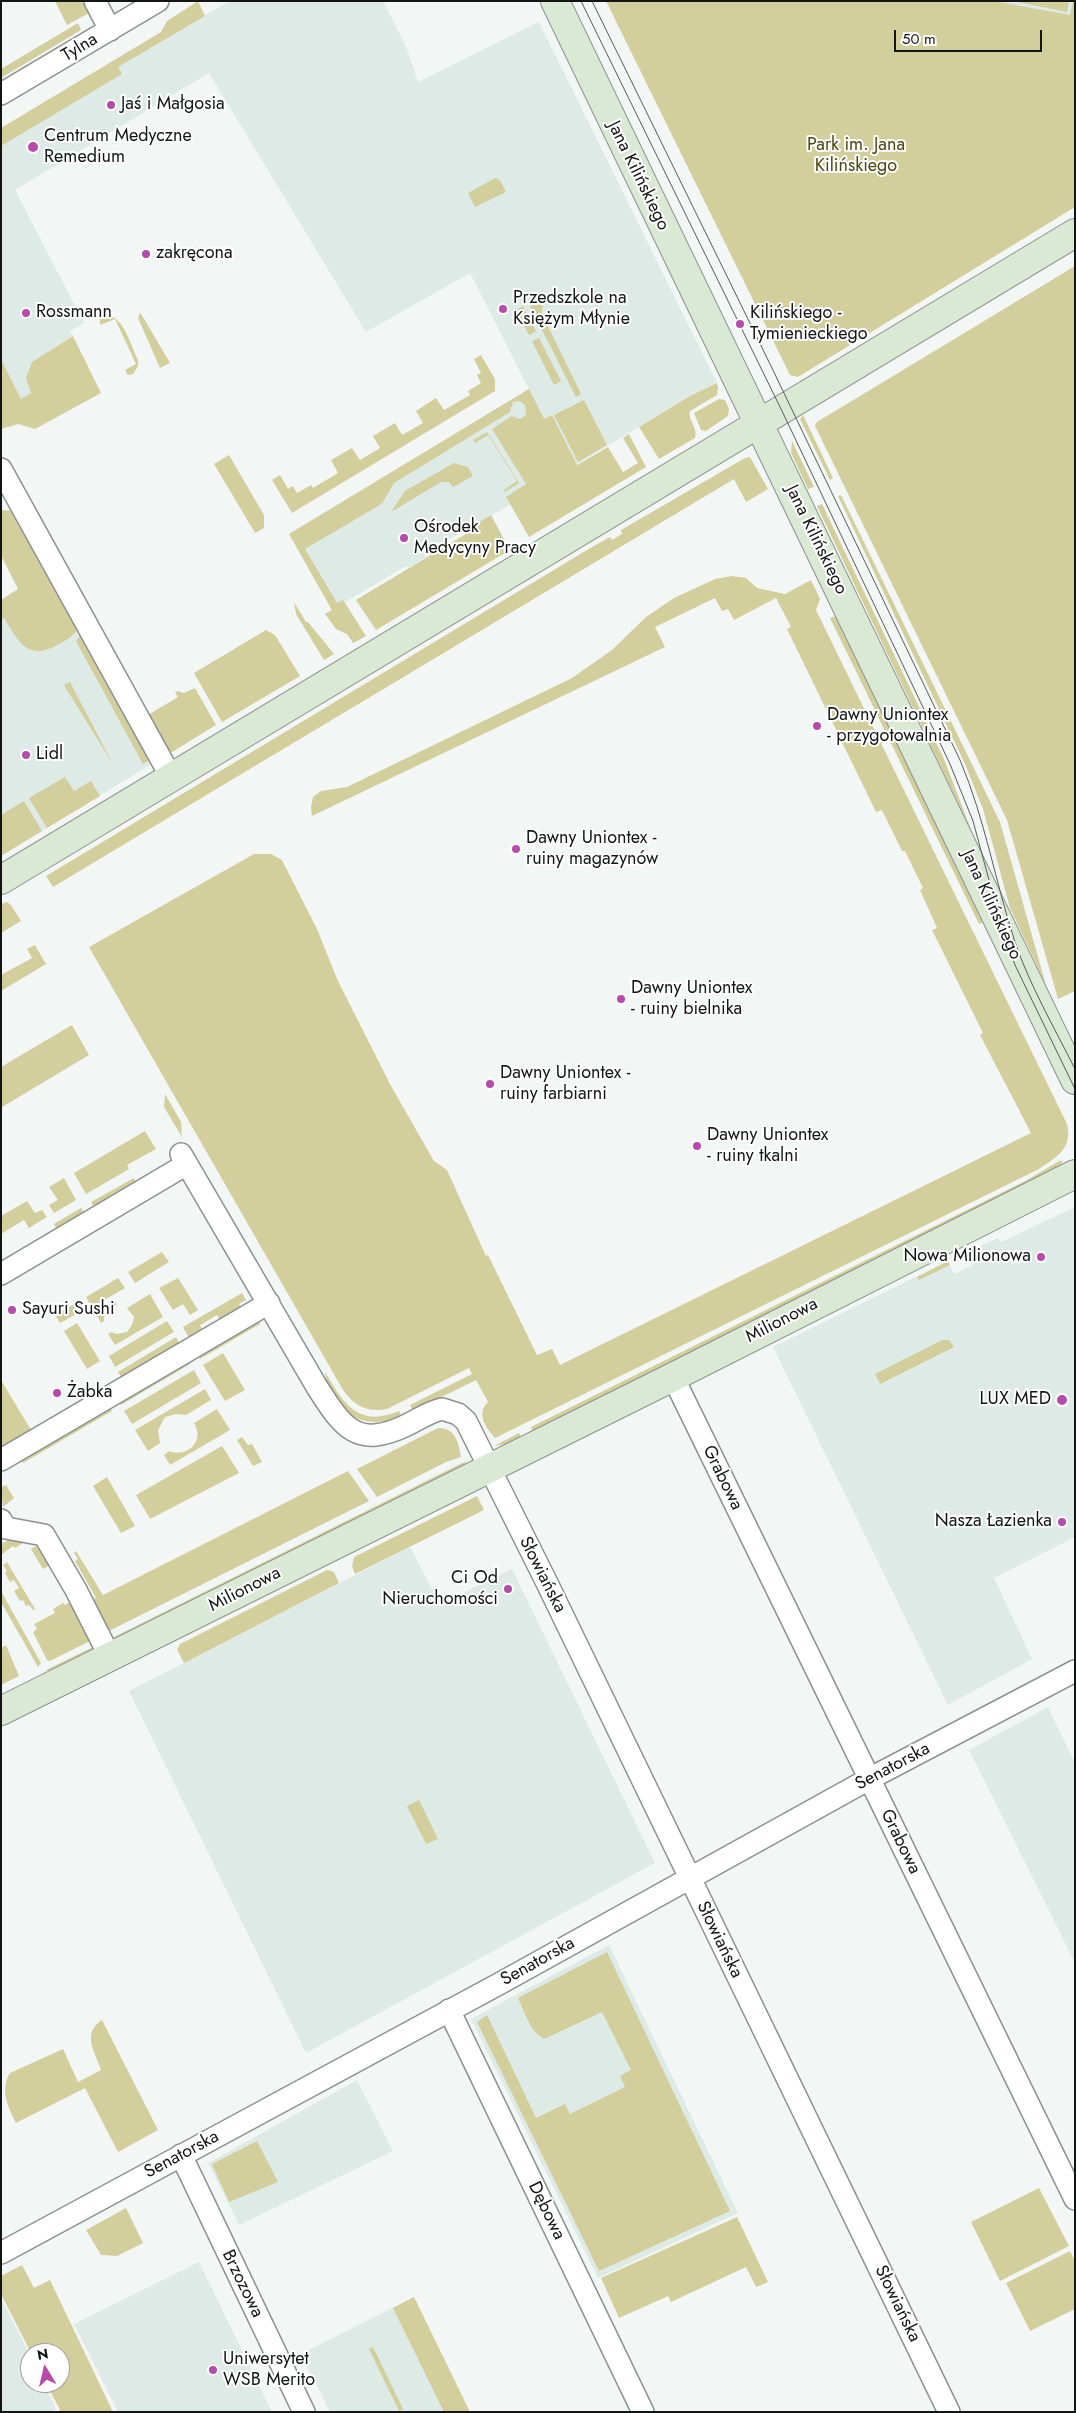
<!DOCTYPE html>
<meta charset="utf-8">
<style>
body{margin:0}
#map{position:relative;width:1076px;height:2413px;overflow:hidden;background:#f2f7f5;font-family:Jost,sans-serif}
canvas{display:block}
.frame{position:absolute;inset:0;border:2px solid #131514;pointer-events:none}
.north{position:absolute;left:20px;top:2343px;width:50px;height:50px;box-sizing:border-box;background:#fff;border:1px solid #a1a1a1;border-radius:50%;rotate:351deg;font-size:14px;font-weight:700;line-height:20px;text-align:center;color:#131514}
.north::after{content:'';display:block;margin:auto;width:18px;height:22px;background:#b64bac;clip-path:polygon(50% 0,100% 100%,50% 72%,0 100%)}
.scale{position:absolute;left:894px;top:30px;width:148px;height:22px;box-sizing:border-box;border:2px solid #131514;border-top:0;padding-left:6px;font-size:15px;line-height:18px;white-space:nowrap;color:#131514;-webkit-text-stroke:4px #fff;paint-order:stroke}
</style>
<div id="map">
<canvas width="1076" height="2413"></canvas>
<div class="frame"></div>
<div class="north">N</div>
<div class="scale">50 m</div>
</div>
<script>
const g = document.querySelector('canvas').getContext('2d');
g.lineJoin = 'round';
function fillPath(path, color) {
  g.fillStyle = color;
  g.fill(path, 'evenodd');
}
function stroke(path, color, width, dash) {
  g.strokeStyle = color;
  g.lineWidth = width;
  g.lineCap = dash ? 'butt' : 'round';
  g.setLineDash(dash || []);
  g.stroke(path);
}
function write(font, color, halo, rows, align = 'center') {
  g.font = font + ' Jost,sans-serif';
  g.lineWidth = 4;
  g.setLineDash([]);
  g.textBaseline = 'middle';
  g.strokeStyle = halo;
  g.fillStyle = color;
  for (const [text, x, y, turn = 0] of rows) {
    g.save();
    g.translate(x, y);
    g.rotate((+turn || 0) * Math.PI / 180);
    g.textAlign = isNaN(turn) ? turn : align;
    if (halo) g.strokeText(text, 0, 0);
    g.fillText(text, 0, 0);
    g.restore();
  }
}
fillPath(new Path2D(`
 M230 1H383L407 49 418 82 539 22 717 383 690 396 461 534 460 533 424 554 426 557 408 568 406 566 332 610 289 534 529 389 470 273 366 332 209 73 15 190 84 323 70 331 73 336 32 362 26 378 31 393 21 399 1 359V131Z
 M994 1H1073L1070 16Z
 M52 575 155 762 1 856V600L19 589Z
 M1075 1207V1537L994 1578 1032 1659 948 1705 773 1347 948 1261 954 1274 975 1264 969 1251 998 1238 1001 1242Z
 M410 1547 440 1604 512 1569 655 1863 306 2053 129 1691Z
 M1048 1707 1075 1763V1963L969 1750Z
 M609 1945 738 2213 598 2278 471 2019Z
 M357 2080 393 2151 239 2225 208 2163Z
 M199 2262 272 2412H118L74 2324Z
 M414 2297 470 2412H330L301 2354Z
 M1 2298 30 2355V2383H44L56 2409 51 2412H1Z`), '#ddeae5');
fillPath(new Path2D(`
 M55 1H85L91 12 67 25Z
 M198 1 205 16 118 67 122 74 1 146V128L161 32 167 21Z
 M606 1H994L1070 15 1073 1H1075V207L798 377 790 375Z
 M1012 1H1069L1067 12Z
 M78 23 81 30 1 78V69Z
 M495 178 500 180 506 192 475 207 468 193Z
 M1075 266V991L1058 999 1007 820 815 426 817 422Z
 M543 299 542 314 581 394 576 397 530 306Z
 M523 306 536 331 529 335 516 310Z
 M140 312 170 363 160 368 138 318Z
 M107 315C124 317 131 346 138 360V366L133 374 128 375 125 370 136 364 115 319 100 325V318Z
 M73 336 101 393 35 429 18 424 1 429V359L21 399 31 393 26 378 32 362Z
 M539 338 561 381 554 385 532 341Z
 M481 355 495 379V391L292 513 272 480 280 475 288 489 293 486 297 493 311 485 313 488 338 473 331 460 352 448 360 460 380 448 373 436 395 423 402 435 423 423 416 411 436 398 444 410 470 395 468 391 481 383 477 375 481 373 474 359Z
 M717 383 718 388 717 395 690 411C688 421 698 427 695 438L659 459 639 427 690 396Z
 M529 389 544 419 552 415 577 465 608 447 623 472 638 463 623 438 629 434 646 467 529 537 506 497 526 484 492 429 512 416 520 419 526 415 525 405 520 401 513 402 510 412 394 483 383 502 378 506 305 549 337 603 343 600 366 636 353 643 347 634 336 629 325 614 332 610 289 534Z
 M719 399 725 400 729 409 728 416 706 431 701 430 694 413Z
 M584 400 607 445 578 462 554 415Z
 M803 415 833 478 830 480 800 419Z
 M487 432 519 483 505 492 504 490 517 481 488 435 475 443 473 440Z
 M792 441 814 487 808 489 791 453Z
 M229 455 264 515V528L255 533 214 464Z
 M750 457 768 489 746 502 734 479 53 887 46 876 592 547 610 537 612 540 622 534 621 530 745 458Z
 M454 463 468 467 473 476 453 487 449 482H441L391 512 405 491Z
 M841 495 1000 822 1046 985 1010 908 983 809 965 764 838 496Z
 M822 504 944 759 972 832 817 506Z
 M1 510 14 511 80 626C74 636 67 640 57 645 27 662 18 640 4 618L1 619V600L18 589 1 555Z
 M491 515 510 550 376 630 356 600 479 526 478 523Z
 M732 576 746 578 757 588 785 594 811 580 820 599 816 610 1067 1124C1073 1148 1057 1157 1039 1169L495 1438C487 1429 475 1414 488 1402L476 1380 413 1411 410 1405 472 1374 469 1368 387 1409C368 1413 354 1406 343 1390L89 947 254 854H271L282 860 317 929 338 981 391 1086 434 1161 447 1170 486 1256 488 1255 537 1355 552 1349 560 1365 1031 1133 980 1035 983 1033 932 930 937 928 920 890 923 888 905 851H902L882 810 876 812 787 629 791 627 776 598 734 620 728 609 722 611 715 598 655 627 665 647 312 816 311 807 313 797 321 791 347 787 572 678 612 650 646 617 674 598 715 579Z
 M294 602 306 622H308L334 654 324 660 296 614Z
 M838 615 984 922 979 924 830 618Z
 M266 630 275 635 300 676 222 722 194 673Z
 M83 631 153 758 143 764 76 641Z
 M70 682 114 766 64 685Z
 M195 688 216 725 164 757 143 718 178 697 175 692 178 691 184 693Z
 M65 777 74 791 91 781 100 796 47 828 29 798Z
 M24 801 42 831 1 856V815Z
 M7 902 11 905 21 921 1 933V904Z
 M35 945 46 964 1 991V975L32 958 27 949Z
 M72 1025 89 1055 2 1107 1 1067Z
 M165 1094 181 1122 182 1137 164 1107Z
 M145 1131 156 1149 127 1165 129 1169 86 1194 74 1173Z
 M1061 1160 1062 1163 1036 1181 693 1356 513 1443 494 1446 519 1433 522 1438 533 1432 531 1427 1025 1181Z
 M64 1178 76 1200 54 1213 49 1205 58 1200 49 1187Z
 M134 1178 135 1181 93 1206 91 1202Z
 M27 1201 35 1213 42 1210 47 1217 29 1228 24 1220 1 1234V1216Z
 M81 1208 84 1212 56 1228 54 1224Z
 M162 1252 169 1262 135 1283 128 1272Z
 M948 1261 950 1265 919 1280 917 1277Z
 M118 1278 125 1288 92 1307 86 1297Z
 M178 1278 198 1310 190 1315 183 1304 173 1310 159 1288Z
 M242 1293 246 1300 239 1304 241 1308 220 1320 217 1315 200 1325 203 1331 189 1338 183 1327Z
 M150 1294 163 1317 115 1345 108 1334 111 1332 117 1334 127 1332 132 1325 134 1317 127 1308Z
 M115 1301 117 1305C108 1307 104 1313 104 1321L101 1323 95 1312Z
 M76 1303 82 1311 60 1323 55 1315Z
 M258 1320 260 1324 200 1359 198 1356Z
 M167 1321 174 1332 115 1367 109 1356Z
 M77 1323 100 1361 87 1369 64 1331Z
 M176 1337 180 1344 122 1378 118 1372Z
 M942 1340H949L954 1347 880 1384 875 1374Z
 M223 1353 245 1390 225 1401 203 1365Z
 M188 1361 190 1364 121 1405 119 1402Z
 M194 1370 201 1383 132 1424 124 1411Z
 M325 1372C344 1404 358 1428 399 1411L402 1416C365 1433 328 1412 325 1372Z
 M1 1380 34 1435 1 1454Z
 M205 1389 211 1400 186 1415 176 1414 165 1417 158 1430 160 1443 148 1451 135 1430Z
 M110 1407 112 1411 23 1463 21 1459Z
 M217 1409 230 1430 170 1465 164 1455 169 1451C188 1458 205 1441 194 1423Z
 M438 1428C455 1427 459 1443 461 1457L446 1462 377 1497 357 1469Z
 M242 1437 248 1445 252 1444 262 1462 253 1466 237 1440Z
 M222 1446 239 1473 150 1519 136 1495Z
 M466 1461 463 1467 117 1642 110 1639Z
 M348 1471 369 1501 105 1633 90 1602 96 1598 75 1561 78 1559 74 1553 76 1551 103 1595Z
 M107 1477 135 1526 121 1533 93 1486Z
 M6 1485 14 1498 3 1507 1 1487Z
 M477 1496 484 1510 355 1574 352 1566 354 1557Z
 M14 1537H19L23 1543 15 1548 13 1546 1 1555V1544Z
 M36 1546 38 1549 42 1547 50 1565 43 1569 31 1549Z
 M7 1562 35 1609 33 1610 29 1605 26 1606 23 1600 20 1601 14 1591 19 1588 14 1580 10 1582 5 1573 7 1571 3 1565Z
 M327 1570 334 1572 339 1583 184 1663 177 1650 180 1644Z
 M1 1591 41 1663 38 1667 1 1602Z
 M73 1600 94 1639 50 1661 47 1660 33 1632 37 1629 34 1624 55 1613 53 1609 63 1603 65 1605Z
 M6 1645 19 1676 1 1685V1648Z
 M95 1646 93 1654 50 1671 46 1670Z
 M419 1800 438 1839 426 1844 407 1806Z
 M607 1952 730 2211 599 2271 477 2022 487 2015 536 2118 565 2104 570 2114 625 2087 620 2076 631 2070 602 2012 544 2039C530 2031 525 2013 518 1998Z
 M102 2020 158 2130 118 2152 85 2088 16 2123C7 2105 0 2089 10 2073L63 2049 78 2082 101 2070C95 2051 81 2034 102 2020Z
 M257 2141 278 2182 229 2202 212 2164Z
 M1039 2188 1069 2246 1000 2281 971 2222Z
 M126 2208 143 2243 117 2256 101 2255 86 2230Z
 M737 2217 768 2282 756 2287 746 2267 671 2302 668 2296 619 2318 601 2278Z
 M1070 2251 1075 2261V2309L1030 2331 1006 2283Z
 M22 2265 34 2288 50 2280 113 2412H58L60 2410 46 2383H60V2353H31L1 2294V2276Z
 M414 2297 470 2412H444L393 2308Z
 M373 2347 403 2409 399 2411 369 2349Z`), '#d3cf9c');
const street = new Path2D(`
 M95 1 110 30
 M1 94 158 1
 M1 469 171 777
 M181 1154 317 1387C343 1428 357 1449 407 1425 419 1419 429 1412 442 1409L458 1414 466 1421 546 1581 949 2412
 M1 1274 187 1164
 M673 1377 1075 2199
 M1 1460 269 1303
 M1 1520 6 1528 44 1535 76 1590 110 1657
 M449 2010 643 2412
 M181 2155 304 2412
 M1 2253 497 1985 869 1779 1075 1671`);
const secondary = new Path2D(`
 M555 1 1075 1080
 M1 880 1075 233
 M1 1711 673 1377 1075 1174`);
stroke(street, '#8c918f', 24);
stroke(secondary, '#8c918f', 30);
stroke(street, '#fff', 21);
stroke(secondary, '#dae9d4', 28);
stroke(new Path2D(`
 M581 1 782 411 950 764 973 821 1002 928 1015 965 1075 1089
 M592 1 771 366 960 760C985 819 995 881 1015 942 1030 986 1054 1027 1075 1069`), '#575a59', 1);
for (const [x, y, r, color] of [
 [111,105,5,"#b64bac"],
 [33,147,6,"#b64bac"],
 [146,254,5,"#b64bac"],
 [503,309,5,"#b64bac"],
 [26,313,5,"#b64bac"],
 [740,324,5,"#b64bac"],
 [404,538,5,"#b64bac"],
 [817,726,5,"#b64bac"],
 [26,755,5,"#b64bac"],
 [516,849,5,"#b64bac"],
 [621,999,5,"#b64bac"],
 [490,1084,5,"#b64bac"],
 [697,1146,5,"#b64bac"],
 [1041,1257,5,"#b64bac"],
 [12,1310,5,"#b64bac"],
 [57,1393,5,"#b64bac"],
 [1062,1400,6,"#b64bac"],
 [1062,1522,5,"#b64bac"],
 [508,1589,5,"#b64bac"],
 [213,2370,5,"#b64bac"]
]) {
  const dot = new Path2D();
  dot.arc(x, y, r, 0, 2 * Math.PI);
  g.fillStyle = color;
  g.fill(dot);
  stroke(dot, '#fff', 2);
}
write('18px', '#131514', '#fff', [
 ["Tylna",80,48,-31],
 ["Jana Kilińskiego",638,176,64],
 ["Jana Kilińskiego",816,540,64],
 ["Jana Kilińskiego",991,905,65],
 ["Milionowa",782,1321,-27],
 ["Grabowa",722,1478,64],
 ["Słowiańska",542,1575,63],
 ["Milionowa",245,1590,-27],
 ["Senatorska",893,1767,-28],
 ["Grabowa",900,1842,64],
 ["Słowiańska",719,1940,64],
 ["Senatorska",538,1962,-29],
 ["Senatorska",182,2155,-28],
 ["Dębowa",546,2211,64],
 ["Brzozowa",242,2284,64],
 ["Słowiańska",897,2304,64]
]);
write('18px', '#131514', '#fff', [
 ["Jaś i Małgosia",121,105],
 ["Centrum Medyczne",44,137],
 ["Remedium",44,158],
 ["zakręcona",156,254],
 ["Przedszkole na",513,299],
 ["Księżym Młynie",513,320],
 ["Rossmann",36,313],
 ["Kilińskiego -",750,314],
 ["Tymienieckiego",750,335],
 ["Ośrodek",414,528],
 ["Medycyny Pracy",414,549],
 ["Dawny Uniontex",827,716],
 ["- przygotowalnia",827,737],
 ["Lidl",36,755],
 ["Dawny Uniontex -",526,839],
 ["ruiny magazynów",526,860],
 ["Dawny Uniontex",631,989],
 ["- ruiny bielnika",631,1010],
 ["Dawny Uniontex -",500,1074],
 ["ruiny farbiarni",500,1095],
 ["Dawny Uniontex",707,1136],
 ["- ruiny tkalni",707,1157],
 ["Nowa Milionowa",1031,1257,"right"],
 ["Sayuri Sushi",22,1310],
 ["Żabka",67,1393],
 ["LUX MED",1051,1400,"right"],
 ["Nasza Łazienka",1052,1522,"right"],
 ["Ci Od",498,1579,"right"],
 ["Nieruchomości",498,1600,"right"],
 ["Uniwersytet",223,2360],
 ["WSB Merito",223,2381]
], 'left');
write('18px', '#4b460e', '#fff', [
 ["Park im. Jana",856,146],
 ["Kilińskiego",856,167]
]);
</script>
